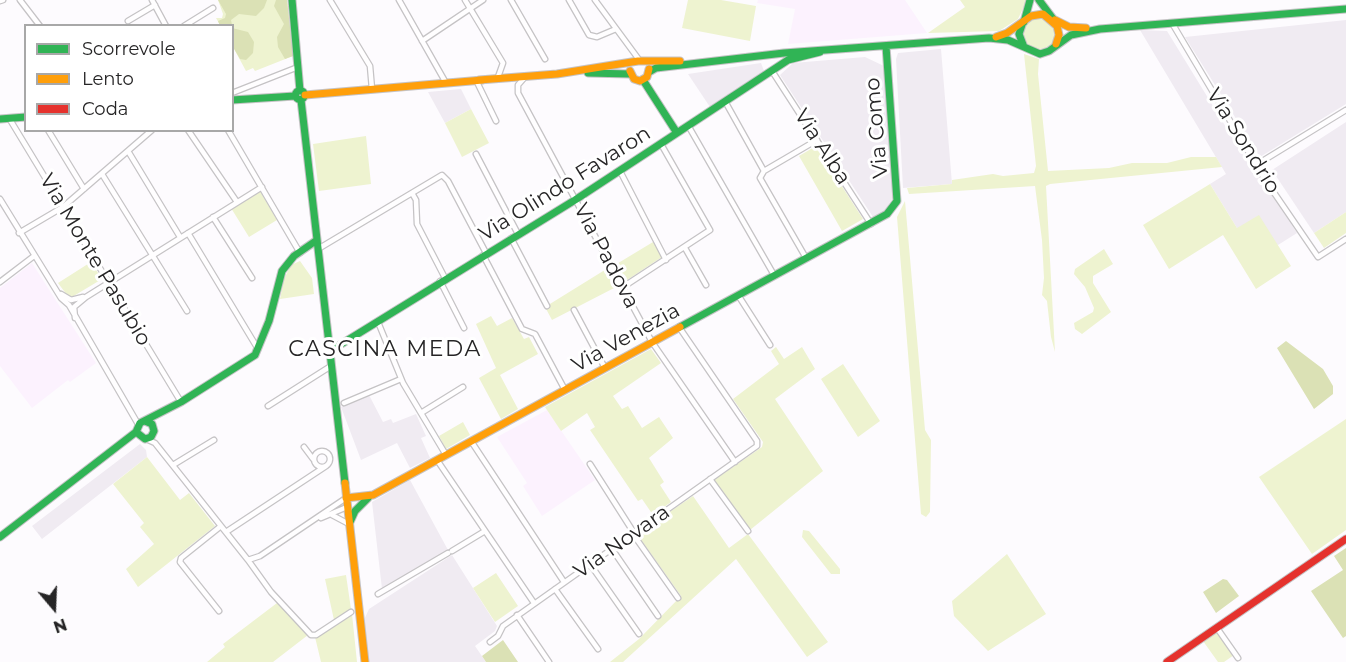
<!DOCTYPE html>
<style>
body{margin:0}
#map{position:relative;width:1346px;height:662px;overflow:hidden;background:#fdfbfe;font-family:Montserrat,sans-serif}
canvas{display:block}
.legend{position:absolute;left:24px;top:24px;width:210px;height:108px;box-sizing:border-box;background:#fff;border:2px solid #a8a8a8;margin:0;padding:8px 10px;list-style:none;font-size:18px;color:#262526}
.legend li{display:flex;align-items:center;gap:12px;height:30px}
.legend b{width:30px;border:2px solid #a8a8a8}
.north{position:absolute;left:24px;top:578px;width:60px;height:60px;-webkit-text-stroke:4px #fff;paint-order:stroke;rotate:161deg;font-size:16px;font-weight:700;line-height:24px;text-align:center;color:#262526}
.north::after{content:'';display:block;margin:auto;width:21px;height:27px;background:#262526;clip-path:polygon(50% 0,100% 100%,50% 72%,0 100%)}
</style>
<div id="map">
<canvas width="1346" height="662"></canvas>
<ul class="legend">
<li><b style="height:8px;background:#30b455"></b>Scorrevole</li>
<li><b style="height:8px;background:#ff9f0a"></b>Lento</li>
<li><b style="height:8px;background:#e5322d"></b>Coda</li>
</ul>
<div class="north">N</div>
</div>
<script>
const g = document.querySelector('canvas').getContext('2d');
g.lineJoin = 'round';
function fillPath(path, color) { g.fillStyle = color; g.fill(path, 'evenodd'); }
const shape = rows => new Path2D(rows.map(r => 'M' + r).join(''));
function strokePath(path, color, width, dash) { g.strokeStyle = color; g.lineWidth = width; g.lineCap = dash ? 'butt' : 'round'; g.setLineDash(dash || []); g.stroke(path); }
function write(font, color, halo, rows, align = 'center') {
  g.font = font + ' Montserrat,sans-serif'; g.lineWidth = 6; g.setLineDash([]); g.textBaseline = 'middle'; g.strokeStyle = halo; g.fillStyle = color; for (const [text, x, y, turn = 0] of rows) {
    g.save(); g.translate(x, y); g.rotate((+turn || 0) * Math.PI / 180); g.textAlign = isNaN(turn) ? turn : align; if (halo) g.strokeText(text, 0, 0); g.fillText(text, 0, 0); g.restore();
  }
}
fillPath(shape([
 [1346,20,1346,104,1260,157,1185,37],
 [1140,30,1167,31,1251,168,1255,166,1297,233,1278,245,1237,228,1210,184,1226,174],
 [941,49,952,184,903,188,896,59,898,53],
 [865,57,884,66,886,74,893,198,884,211,873,217,780,75,793,63],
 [761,63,764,71,710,107,688,74],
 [461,89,471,109,445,123,428,92],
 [1346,122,1346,212,1314,233,1272,170],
 [369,395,383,422,391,419,393,423,416,414,426,436,421,438,430,458,410,468,397,443,361,460,341,407],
 [140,444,146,450,147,457,42,539,32,526],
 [410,480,448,550,382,589,372,502],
 [452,555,497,626,495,631,475,646,486,662,369,662,364,620,369,609]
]), '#f0ebf2');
fillPath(shape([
 [758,0,905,0,927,33,788,44,795,9,757,3],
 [32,263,96,363,70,382,68,380,32,408,0,366,0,288],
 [547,410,595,480,542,516,523,486,527,483,497,437]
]), '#fcf2fe');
fillPath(shape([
 [218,0,287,0,293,56,255,71,253,68,246,71,233,47,232,26,220,25,216,18,222,18,223,14],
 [688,0,721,0,756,6,750,41,682,28],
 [960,0,1027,0,1018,19,999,31,928,33,965,7],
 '1023 33a16 16 0 1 1 32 0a16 16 0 1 1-32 0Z',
 [1024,54,1039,59,1038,74,1048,171,1109,168,1132,163,1167,163,1191,157,1216,157,1222,167,1050,184,1046,186,1055,352,1051,337,1047,301,1042,295,1044,278,1042,240,1035,186,909,194,907,188,952,184,952,180,993,174,1003,176,1034,173,1036,166],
 [471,109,489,143,462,157,445,123],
 [366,136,371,184,319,191,313,144],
 [816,146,863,219,842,231,799,156],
 [1210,184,1237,228,1259,215,1291,266,1256,289,1223,235,1169,269,1143,225],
 [260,191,277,220,249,237,231,208],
 [905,201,925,430,931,440,930,512,926,517,921,514,897,217],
 [1346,212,1346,233,1324,248,1314,233],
 [653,242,662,257,624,282,615,265],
 [1104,249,1113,264,1093,276,1093,283,1111,312,1082,334,1075,329,1074,323,1093,312,1094,308,1085,287,1074,274,1075,269],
 [300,261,312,278,314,294,280,299,284,279,291,265],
 [91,262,102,279,72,297,67,295,58,283],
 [608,268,618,286,552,320,545,307],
 [491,316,497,326,512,318,524,339,529,337,538,354,500,375,518,409,501,419,479,378,496,368,476,324],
 [776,347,784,359,802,347,815,369,775,399,823,471,750,530,714,480,762,447,763,442,733,399,779,364,771,351],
 [651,349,661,363,613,396,622,409,628,406,642,428,659,417,673,438,649,458,664,482,660,485,671,502,653,515,642,499,638,501,590,430,595,427,587,413,561,431,545,407],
 [843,364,880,421,858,437,821,379],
 [1346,419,1346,530,1312,554,1259,477],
 [463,422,470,435,446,449,439,436],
 [147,457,180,500,189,493,215,526,138,587,126,569,154,544,140,527,144,523,113,484],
 [693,496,729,548,748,534,828,642,807,657,736,559,623,662,610,662,639,639,681,596,637,534],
 [803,530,809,531,840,569,840,574,831,574,802,537],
 [1007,554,1046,614,988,651,954,616,952,601],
 [496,573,518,606,495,622,473,588],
 [346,575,351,609,334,620,325,579],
 [277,603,308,635,273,662,207,662,225,647,223,644],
 [352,614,357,662,321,662,315,637],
 [1217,632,1234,655,1224,662,1218,662,1203,641]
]), '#eef3d0');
fillPath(shape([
 [218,0,267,0,264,8,256,16,239,14,231,20,232,25,220,26,218,21,225,18,226,14],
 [276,0,287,0,293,56,285,59,278,47,277,37,284,24,274,6],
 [232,28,248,32,254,42,253,53,246,60,240,59,233,47],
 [1286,341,1323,369,1333,386,1333,394,1314,409,1277,348],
 [1346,548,1346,636,1343,638,1311,591,1343,570,1334,556],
 [1223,579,1227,580,1239,596,1216,613,1203,592],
 [503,640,518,662,486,662,482,656]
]), '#dbe1b5');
const street = shape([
 [20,0,40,26],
 [152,0,166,26],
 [330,0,370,66,372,89],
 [399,0,446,83],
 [465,0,503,63,498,77],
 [511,0,545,59],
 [569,0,589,35,597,37,616,29],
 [595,0,640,61],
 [0,1,3,0],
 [128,21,155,5],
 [1172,23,1264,178,1318,257,1346,239],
 [184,26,213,8],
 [422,41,483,0],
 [772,71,871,224],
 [525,77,518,85,518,93,652,342,735,462],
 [476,80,496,121],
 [232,93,298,67],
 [726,103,764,171],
 [9,118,181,402],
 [689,127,774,275],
 [48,130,84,189],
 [188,130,237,202],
 [228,130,300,253],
 [128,151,180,237],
 [476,154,518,234],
 [1256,165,1346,110],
 [620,171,666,260],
 [764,171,760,178,806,258],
 [764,171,817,140],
 [102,174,187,311],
 [412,193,416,200,417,224,445,278],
 [0,199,61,298,69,305,138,424],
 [213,217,252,278],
 [19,233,63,207,152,130],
 [188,233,258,349],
 [511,238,547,306],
 [685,248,706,285],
 [318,249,442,175,448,181,486,253],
 [483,255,522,329,535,334,565,390],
 [440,281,464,328],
 [0,282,34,256],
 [623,287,710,230,661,144],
 [61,294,71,300,83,297],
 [738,295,770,345],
 [574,310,605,368],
 [75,318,74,307,86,297,262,187],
 [378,322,403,383,446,455],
 [344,403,401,379],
 [268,406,331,366],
 [421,413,463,387],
 [146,439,155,443,248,560,260,556,346,498],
 [471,441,564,582],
 [304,447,313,459],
 '314 459a8 8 0 1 1 16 0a8 8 0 1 1-16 0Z',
 [437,460,534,603],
 [590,464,634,533],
 [173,465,214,440],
 [710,479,748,531],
 [332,515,349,524],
 [321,518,347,507],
 [226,532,326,466],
 [633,534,678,598],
 [612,549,658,616],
 [452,551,485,531],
 [248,560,271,592,311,635,316,635,351,612],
 [590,564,639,634],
 [555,589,598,649],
 [378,594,448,553],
 [219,611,180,562,181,558,221,526],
 [517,615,549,662],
 [1217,628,1238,658],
 [490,642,498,636,503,626,757,446,757,441,679,327]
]);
const fast = shape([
 [292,0,300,91],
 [1039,0,1054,20],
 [1023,22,1019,34,1024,47],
 [1024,22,1030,0],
 [649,72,656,68,784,53,989,38,1008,40,1040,54,1049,51,1071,35,1100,29,1346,9],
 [588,73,630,74],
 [643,80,677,133],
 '295.5 95a4.5 4.5 0 1 1 9 0a4.5 4.5 0 1 1-9 0Z',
 [232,100,295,96],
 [301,100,345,483],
 [0,119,26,117],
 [680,327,887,214,897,201,886,46],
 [330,351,575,200,788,60,820,52],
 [145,421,152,424,154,431,151,437,145,439,136,432,140,423,181,402,255,355,269,321,282,271,294,256,317,240],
 [350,522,355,511,368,498],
 [0,537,136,432]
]);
const slow = shape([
 [1055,20,1069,27,1086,28],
 [996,37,1007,33,1031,16,1043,14,1057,26,1059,35,1056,44],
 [630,71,634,79,640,81,647,77,649,69],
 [479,80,557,74,638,61,680,61],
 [305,95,483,80],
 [345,483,365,662],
 [346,498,373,495,680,327]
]);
const jam = shape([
 [1167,662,1346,539]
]);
strokePath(street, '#c5c3c5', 7);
strokePath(fast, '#c5c3c5', 9);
strokePath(slow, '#c5c3c5', 9);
strokePath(jam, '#c5c3c5', 9);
strokePath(street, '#fffeff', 4.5);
strokePath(fast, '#30b455', 7);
strokePath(slow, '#ff9f0a', 7);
strokePath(jam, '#e5322d', 7);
write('21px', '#262526', '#fff', [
 ["Via Como",877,128,-95],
 ["Via Sondrio",1243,141,58],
 ["Via Alba",822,147,57],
 ["Via Olindo Favaron",565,184,-32],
 ["Via Padova",606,256,62],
 ["Via Monte Pasubio",95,260,59],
 ["Via Venezia",626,338,-29],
 ["Via Novara",622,542,-35]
]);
g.letterSpacing = '1.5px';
write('22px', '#262526', '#fff', [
 ["CASCINA MEDA",385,350]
]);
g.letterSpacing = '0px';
</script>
